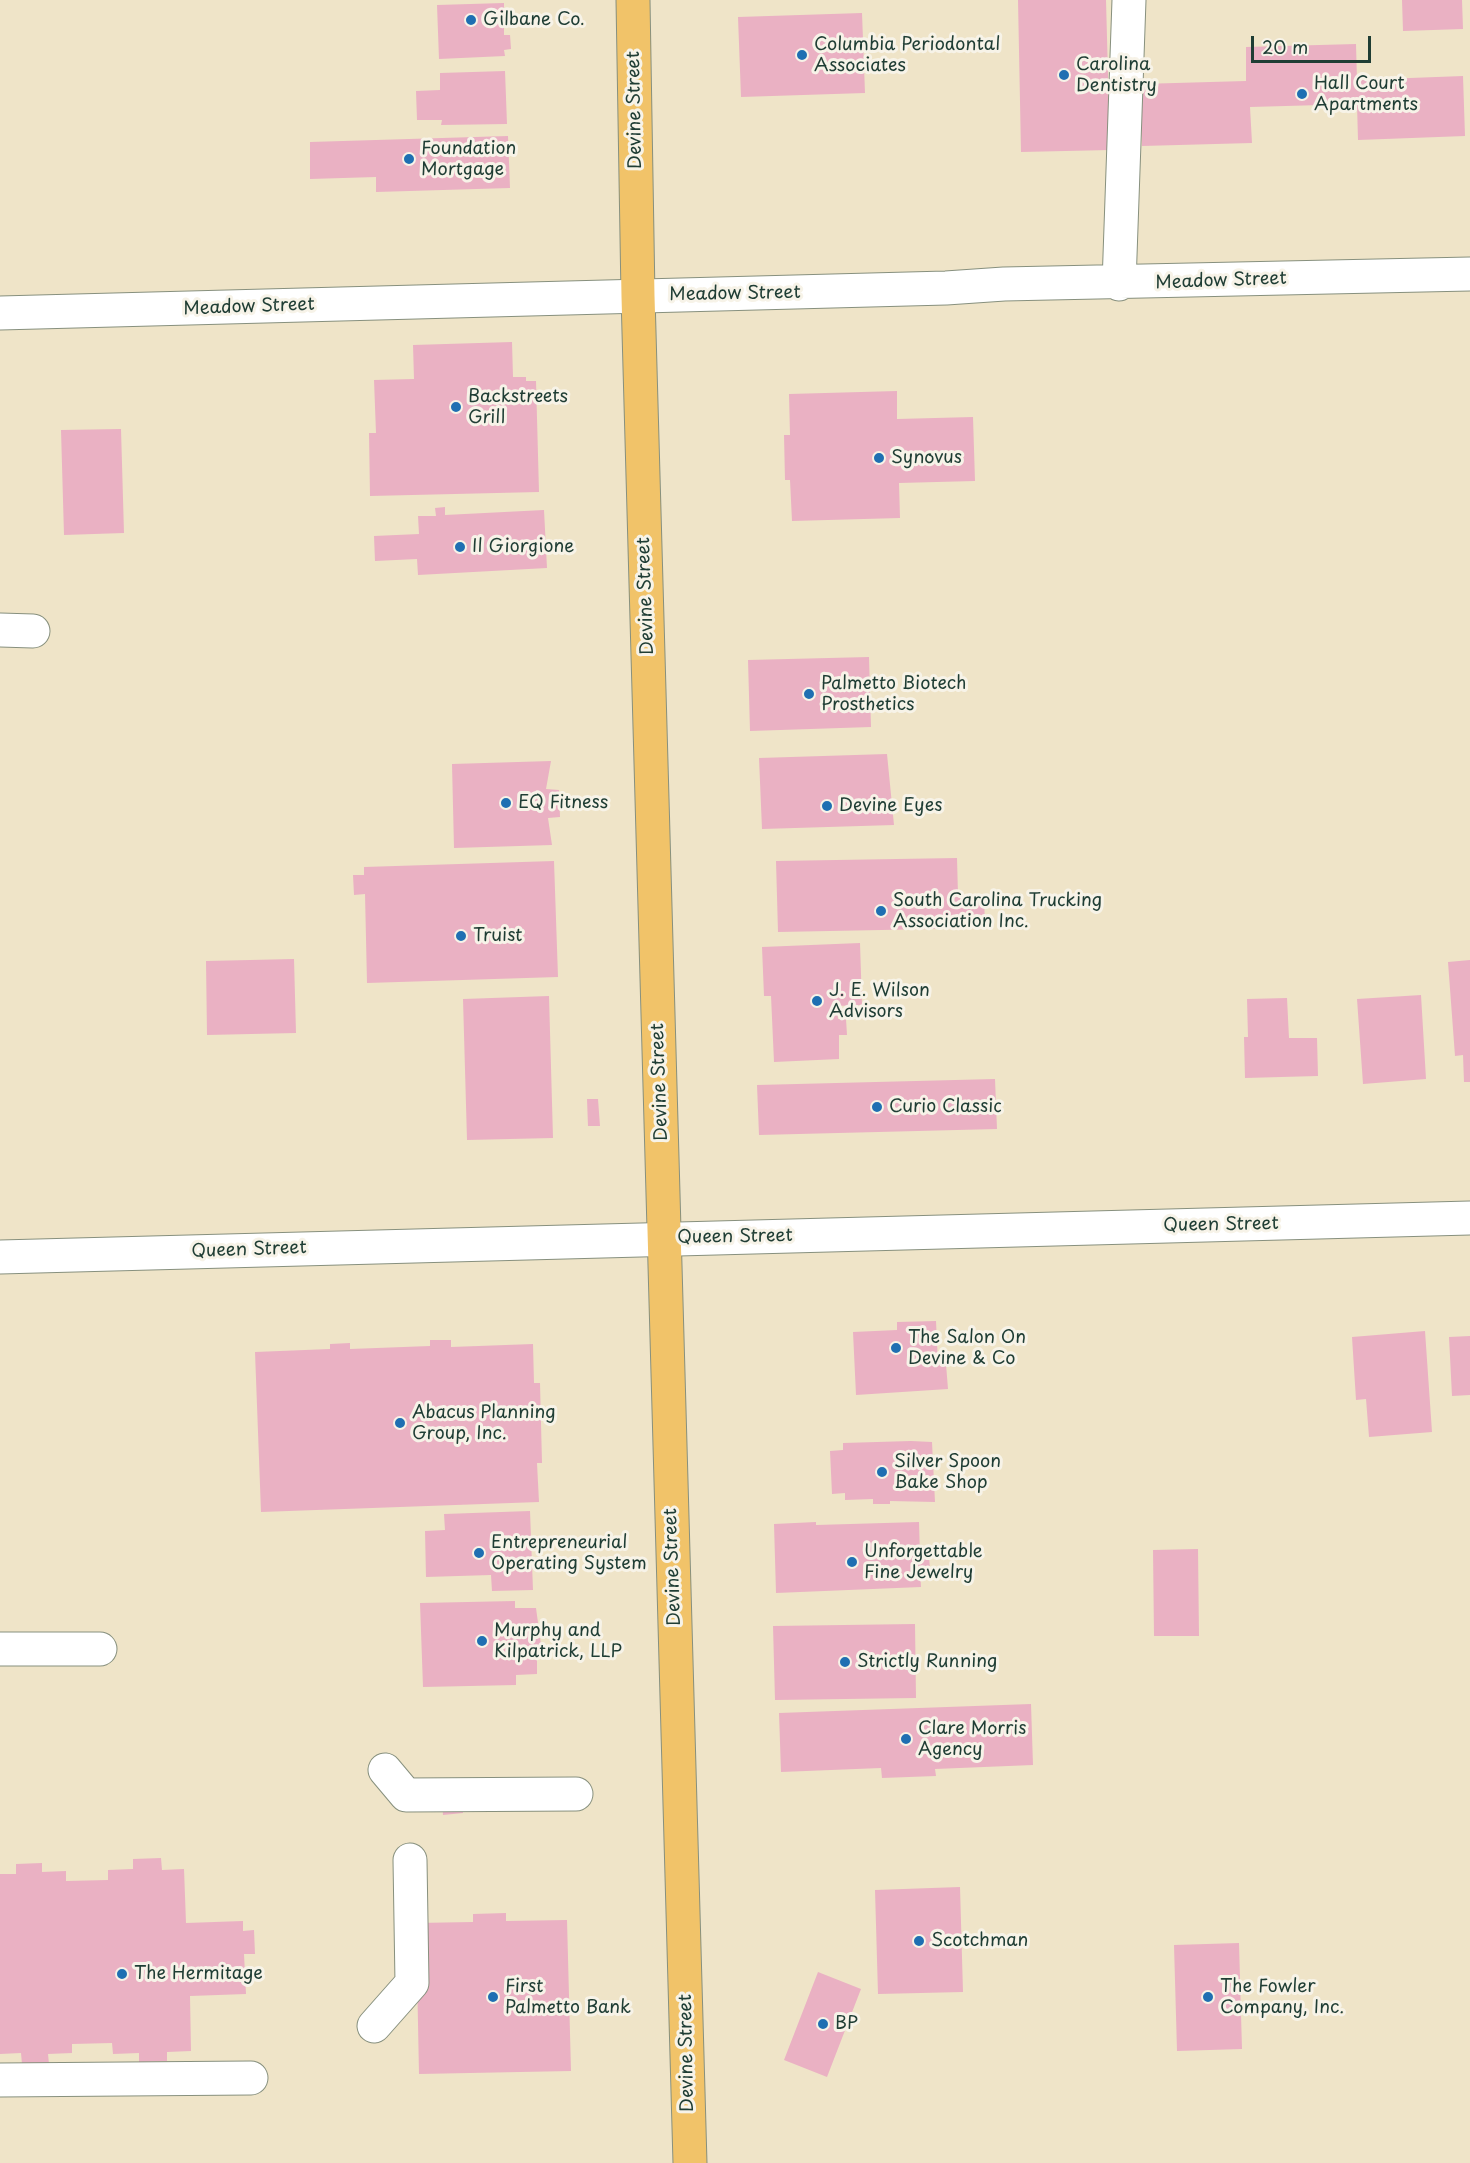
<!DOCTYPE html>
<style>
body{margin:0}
#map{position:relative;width:1470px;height:2163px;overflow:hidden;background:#efe4c8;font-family:"Playpen Sans",sans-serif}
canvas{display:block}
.scale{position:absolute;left:1251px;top:36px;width:120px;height:27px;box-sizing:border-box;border:3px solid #1f3d34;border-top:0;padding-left:8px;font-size:18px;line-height:21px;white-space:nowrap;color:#1f3d34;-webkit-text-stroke:4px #f7f3e8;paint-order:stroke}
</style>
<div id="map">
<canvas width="1470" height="2163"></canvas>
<div class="scale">20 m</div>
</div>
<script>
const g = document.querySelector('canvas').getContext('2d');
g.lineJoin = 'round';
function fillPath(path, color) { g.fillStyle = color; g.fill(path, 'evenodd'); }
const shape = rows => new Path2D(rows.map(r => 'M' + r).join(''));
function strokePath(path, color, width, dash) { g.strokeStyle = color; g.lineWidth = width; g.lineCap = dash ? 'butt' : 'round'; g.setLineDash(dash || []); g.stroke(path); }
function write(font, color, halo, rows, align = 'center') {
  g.font = font + ' "Playpen Sans",sans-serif'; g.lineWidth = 6; g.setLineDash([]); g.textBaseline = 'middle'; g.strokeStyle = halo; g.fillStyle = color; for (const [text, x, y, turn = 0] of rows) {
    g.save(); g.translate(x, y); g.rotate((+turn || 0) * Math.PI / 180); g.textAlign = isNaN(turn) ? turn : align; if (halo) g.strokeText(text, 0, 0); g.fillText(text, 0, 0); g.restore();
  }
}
fillPath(shape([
 [1018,0,1106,0,1110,150,1021,152],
 [1402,0,1462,0,1463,29,1403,31],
 [504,3,504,35,510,35,511,49,504,50,505,56,439,59,437,5],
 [862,13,865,93,741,97,738,17],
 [1356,44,1357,80,1463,76,1465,136,1358,140,1357,104,1250,107,1252,143,1142,146,1140,84,1246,81,1246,47],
 [505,71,507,124,441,125,442,120,417,120,416,91,440,90,440,73],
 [508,136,510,188,376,192,376,177,310,179,310,142],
 [512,342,513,377,526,377,526,381,536,381,539,492,370,496,369,433,376,433,374,380,414,379,413,345],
 [897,391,897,419,973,417,975,481,899,483,900,518,792,521,790,480,785,480,784,435,790,435,789,394],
 [121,429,124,533,64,535,61,430],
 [445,507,445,515,544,510,547,568,418,575,417,559,375,561,374,536,419,534,418,516,436,516,435,508],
 [869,657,871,727,750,731,748,660],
 [887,754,894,825,762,829,759,758],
 [551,761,546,789,559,790,560,817,548,818,552,845,454,848,452,764],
 [957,858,958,895,984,894,985,928,778,932,776,861],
 [554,861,558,977,367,983,365,894,354,895,353,875,364,875,364,867],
 [860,943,862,1005,837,1006,838,1019,846,1019,847,1035,839,1035,839,1059,774,1062,771,996,764,996,762,947],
 [294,959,296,1033,207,1035,206,961],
 [1470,960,1470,1082,1464,1082,1463,1055,1455,1056,1448,962],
 [1421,995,1426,1079,1363,1084,1357,999],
 [549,996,553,1138,467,1140,463,999],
 [1287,998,1289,1038,1317,1038,1318,1076,1245,1078,1244,1037,1248,1037,1247,999],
 [995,1079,997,1129,759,1135,757,1085],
 [587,1099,598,1099,600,1126,588,1126],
 [936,1321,938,1364,946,1364,948,1389,856,1395,853,1332,897,1330,897,1322],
 [1425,1331,1432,1432,1369,1437,1366,1399,1356,1400,1352,1337],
 [1470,1336,1470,1395,1452,1396,1449,1337],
 [430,1340,451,1340,451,1347,533,1344,534,1383,540,1383,542,1463,537,1463,539,1502,261,1512,255,1352,330,1349,330,1344,350,1343,350,1349,430,1346],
 [911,1441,932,1442,935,1502,890,1501,890,1504,873,1504,873,1499,845,1500,845,1493,832,1494,830,1451,843,1450,843,1443],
 [530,1511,533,1590,492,1591,491,1575,426,1577,425,1531,445,1530,444,1514],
 [816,1522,816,1525,919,1522,920,1556,929,1556,930,1569,920,1569,921,1587,776,1593,774,1524],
 [1198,1549,1199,1636,1154,1636,1153,1550],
 [515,1601,515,1608,536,1608,542,1652,537,1652,537,1674,516,1675,516,1685,423,1687,420,1603],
 [915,1624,916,1698,775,1700,773,1626],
 [1031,1704,1033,1765,935,1769,936,1776,882,1778,881,1768,781,1772,779,1713],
 [462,1798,463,1813,443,1815,442,1800],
 [161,1858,162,1870,184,1869,186,1923,243,1921,243,1931,254,1930,255,1954,244,1954,246,1994,190,1996,191,2051,167,2052,167,2061,139,2062,139,2053,113,2054,112,2043,72,2044,72,2053,48,2054,49,2064,22,2064,21,2053,0,2054,0,1874,16,1874,16,1864,42,1863,42,1872,66,1871,66,1881,108,1880,108,1870,133,1869,133,1859],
 [960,1887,963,1992,878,1994,875,1890],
 [506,1913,506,1921,567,1920,571,2071,419,2074,416,1923,473,1922,473,1914],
 [1239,1943,1242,2049,1177,2051,1174,1945],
 [818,1972,861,1989,827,2077,784,2060]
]), '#eab1c3');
const minor = shape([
 [1119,284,1129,0],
 [0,313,946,288,1004,284,1470,274],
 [0,630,33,631],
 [0,1257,1470,1218],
 [0,1649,100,1649],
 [385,1770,406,1795,576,1794],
 [374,2026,412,1983,410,1860],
 [0,2080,251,2078]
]);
const major = shape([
 [633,0,638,296,690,2163]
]);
strokePath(minor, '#87907e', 35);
strokePath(major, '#87907e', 35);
strokePath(minor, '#fff', 33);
strokePath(major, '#f1c369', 33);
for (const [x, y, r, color] of [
 [471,20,6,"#1f6fb2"],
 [802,55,6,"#1f6fb2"],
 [1064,75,6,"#1f6fb2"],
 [1302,94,6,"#1f6fb2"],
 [409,159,6,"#1f6fb2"],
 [456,407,6,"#1f6fb2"],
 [879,458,6,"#1f6fb2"],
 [460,547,6,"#1f6fb2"],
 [809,694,6,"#1f6fb2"],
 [506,803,6,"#1f6fb2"],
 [827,806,6,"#1f6fb2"],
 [881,911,6,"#1f6fb2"],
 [461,936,6,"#1f6fb2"],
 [817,1001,6,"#1f6fb2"],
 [877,1107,6,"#1f6fb2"],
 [896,1348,6,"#1f6fb2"],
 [400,1423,6,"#1f6fb2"],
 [882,1472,6,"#1f6fb2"],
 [479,1553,6,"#1f6fb2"],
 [852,1562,6,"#1f6fb2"],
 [482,1641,6,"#1f6fb2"],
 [845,1662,6,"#1f6fb2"],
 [906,1739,6,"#1f6fb2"],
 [919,1941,6,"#1f6fb2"],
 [122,1974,6,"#1f6fb2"],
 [493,1997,6,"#1f6fb2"],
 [1208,1997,6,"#1f6fb2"],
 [823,2024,6,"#1f6fb2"]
]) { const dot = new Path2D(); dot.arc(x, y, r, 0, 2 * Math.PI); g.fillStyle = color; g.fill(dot); strokePath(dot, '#f7f3e8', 2); }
write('18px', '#1f3d34', '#f7f3e8', [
 ["Gilbane Co.",483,20],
 ["Columbia Periodontal",814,45],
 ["Associates",814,66],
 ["Carolina",1076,65],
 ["Dentistry",1076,86],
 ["Hall Court",1314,84],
 ["Apartments",1314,105],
 ["Foundation",421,149],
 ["Mortgage",421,170],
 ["Backstreets",468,397],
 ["Grill",468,418],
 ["Synovus",891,458],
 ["Il Giorgione",472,547],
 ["Palmetto Biotech",821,684],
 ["Prosthetics",821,705],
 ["EQ Fitness",518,803],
 ["Devine Eyes",839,806],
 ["South Carolina Trucking",893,901],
 ["Association Inc.",893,922],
 ["Truist",473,936],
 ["J. E. Wilson",829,991],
 ["Advisors",829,1012],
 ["Curio Classic",889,1107],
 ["The Salon On",908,1338],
 ["Devine & Co",908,1359],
 ["Abacus Planning",412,1413],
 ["Group, Inc.",412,1434],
 ["Silver Spoon",894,1462],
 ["Bake Shop",894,1483],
 ["Entrepreneurial",491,1543],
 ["Operating System",491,1564],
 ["Unforgettable",864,1552],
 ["Fine Jewelry",864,1573],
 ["Murphy and",494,1631],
 ["Kilpatrick, LLP",494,1652],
 ["Strictly Running",857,1662],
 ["Clare Morris",918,1729],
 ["Agency",918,1750],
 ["Scotchman",931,1941],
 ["The Hermitage",134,1974],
 ["First",505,1987],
 ["Palmetto Bank",505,2008],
 ["The Fowler",1220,1987],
 ["Company, Inc.",1220,2008],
 ["BP",835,2024]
], 'left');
write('18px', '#1f3d34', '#f7f3e8', [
 ["Devine Street",635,110,-91],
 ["Meadow Street",1221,281,-2],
 ["Meadow Street",735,294,-1],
 ["Meadow Street",249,307,-2],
 ["Devine Street",646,596,-92],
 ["Devine Street",660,1082,-92],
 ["Queen Street",1221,1225,-1],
 ["Queen Street",735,1237,-1],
 ["Queen Street",249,1250,-2],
 ["Devine Street",673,1567,-92],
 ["Devine Street",687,2053,-91]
]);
</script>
